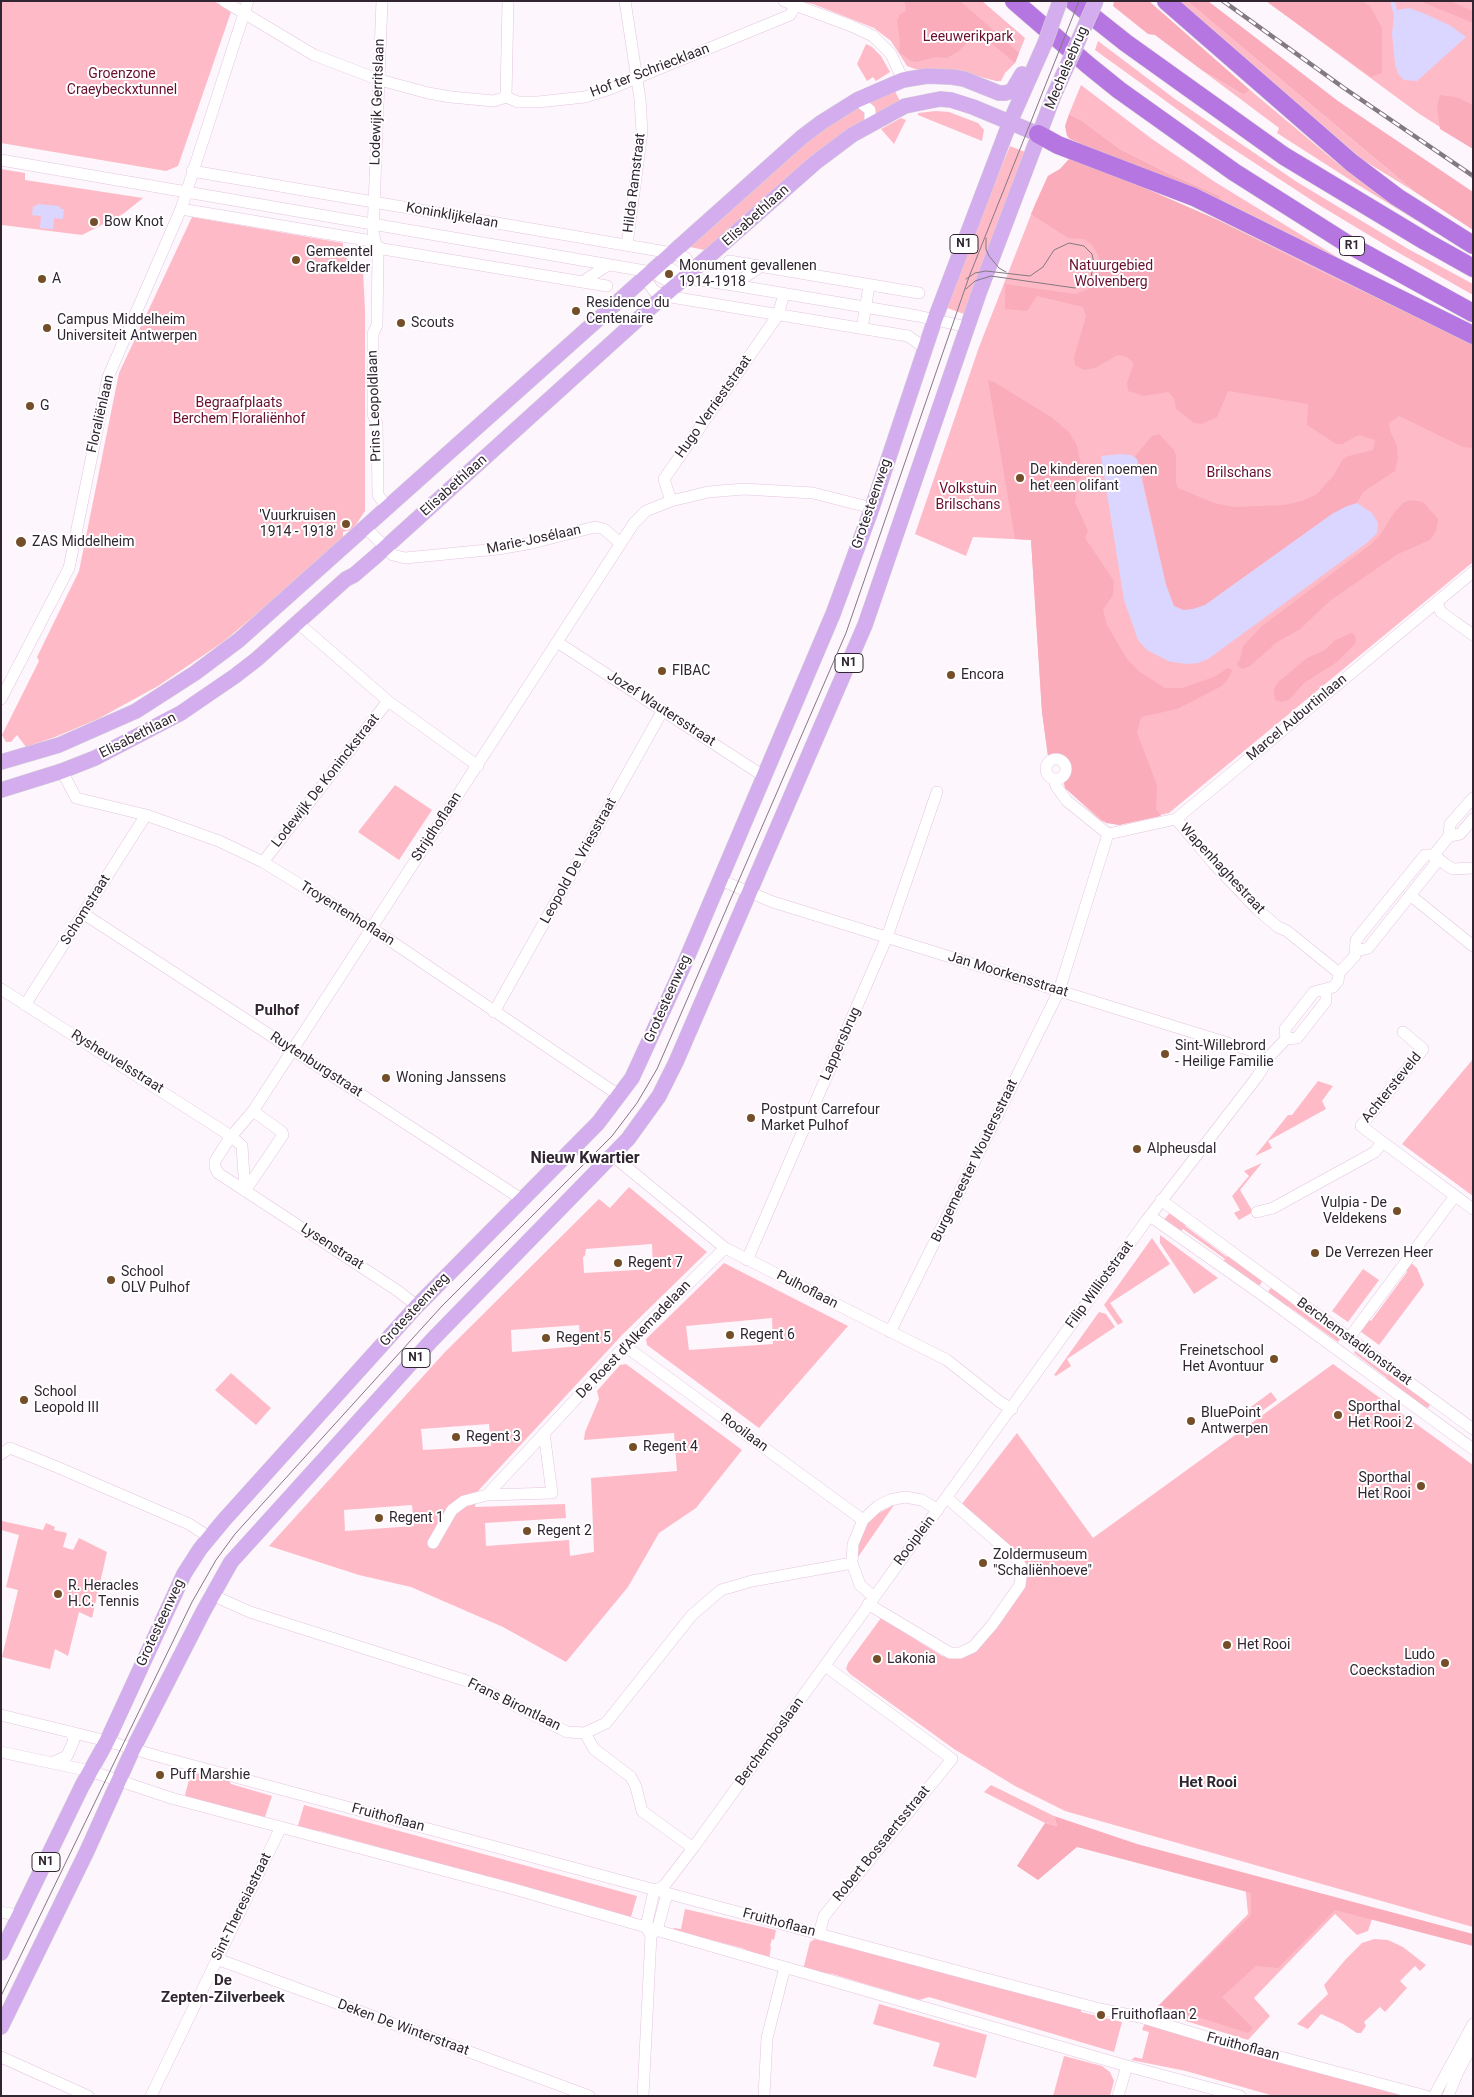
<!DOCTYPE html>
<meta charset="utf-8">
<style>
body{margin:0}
#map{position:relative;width:1474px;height:2097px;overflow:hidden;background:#fdf6fc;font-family:Roboto,sans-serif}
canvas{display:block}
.frame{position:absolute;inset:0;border:2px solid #302530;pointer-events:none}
</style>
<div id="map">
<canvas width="1474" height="2097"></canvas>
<div class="frame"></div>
</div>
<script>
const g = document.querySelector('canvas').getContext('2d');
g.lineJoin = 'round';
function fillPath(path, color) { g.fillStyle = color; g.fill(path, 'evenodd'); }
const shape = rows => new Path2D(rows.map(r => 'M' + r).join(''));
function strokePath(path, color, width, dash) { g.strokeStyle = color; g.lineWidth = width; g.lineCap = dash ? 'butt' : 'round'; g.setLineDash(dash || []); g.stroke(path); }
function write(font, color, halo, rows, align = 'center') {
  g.font = font + ' Roboto,sans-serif'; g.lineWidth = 4; g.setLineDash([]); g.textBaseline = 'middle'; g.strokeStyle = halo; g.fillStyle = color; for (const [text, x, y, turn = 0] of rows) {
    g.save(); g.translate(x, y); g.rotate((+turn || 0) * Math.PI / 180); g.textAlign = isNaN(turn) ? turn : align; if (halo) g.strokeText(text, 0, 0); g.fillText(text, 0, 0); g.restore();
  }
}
fillPath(shape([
 [1,1,214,1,231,12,178,166,166,171,1,143],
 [799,1,982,1,1025,38,1015,63,1005,73,1001,81,996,81,959,71,915,69,907,66,891,41,874,28,813,4],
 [1178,1,1187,1,1415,192,1363,160],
 [1266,1,1473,1,1473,148,1418,113],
 [1098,41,1175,99,1297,182,1410,250,1473,284,1473,295,1392,249,1319,205,1221,141,1095,50],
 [866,44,872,47,881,56,890,72,876,81,873,77,867,81,857,64],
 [1203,71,1244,95,1250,90,1336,162,1418,219,1417,221,1355,183,1277,133,1279,128],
 [1081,85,1152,139,1215,182,1355,268,1224,209,1220,196,1168,173,1120,149,1081,120,1069,114],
 [895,91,900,101,709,251,690,247,806,140,848,110],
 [936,111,949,112,978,123,984,130,982,141,918,115,918,113],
 [901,118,906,120,894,144,881,129],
 [1010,146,1025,152,964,314,947,308,973,235],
 [1070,158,1101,169,1220,221,1473,343,1473,562,1169,813,1119,825,1101,821,1065,788,1064,782,1070,772,1068,761,1059,754,1048,756,1042,712,1031,540,973,537,966,556,915,534,979,347,1036,202,1048,176,1060,169],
 [1,169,25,173,25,180,143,198,123,214,82,235,2,225],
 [192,217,343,243,343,247,347,248,347,271,363,271,365,310,365,511,355,526,350,530,343,532,343,537,279,595,223,642,158,686,98,719,55,737,26,747,17,735,11,742,6,742,2,735,39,661,37,657,79,571,119,373],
 [395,785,432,810,399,860,358,832],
 [1473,1059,1473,1196,1402,1144],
 [1318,1081,1333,1086,1322,1101,1326,1109,1268,1141,1272,1148,1255,1156,1288,1115,1292,1115],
 [1262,1163,1240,1190,1253,1212,1239,1220,1234,1213,1240,1210,1232,1196,1249,1176,1244,1171],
 [629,1187,707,1252,622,1335,478,1491,475,1507,565,1504,566,1518,485,1523,486,1546,569,1540,570,1556,594,1552,591,1478,677,1471,674,1433,584,1440,585,1432,599,1399,597,1391,620,1365,626,1364,742,1450,696,1508,659,1533,628,1587,566,1662,503,1627,411,1587,359,1575,269,1546,445,1352,599,1199,610,1208],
 [652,1244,653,1269,584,1273,583,1257,585,1256,586,1249],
 [579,1325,581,1346,512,1352,511,1330],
 [489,1424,491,1446,423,1450,421,1429],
 [412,1505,414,1526,345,1531,344,1510],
 [1171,1211,1187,1223,1185,1226,1227,1257,1229,1254,1262,1280,1261,1284,1258,1286,1223,1263,1225,1259,1183,1229,1180,1232,1164,1220],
 [1160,1235,1218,1278,1194,1294,1160,1243],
 [1152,1238,1170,1264,1110,1303,1123,1322,1118,1325,1104,1305],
 [724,1263,848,1326,759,1428,647,1345,646,1339],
 [772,1318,773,1344,689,1350,686,1326],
 [1411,1263,1417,1268,1424,1285,1379,1345,1360,1331,1369,1319,1371,1321,1407,1272,1407,1268],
 [1363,1269,1379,1280,1348,1322,1332,1311],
 [1272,1287,1293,1300,1291,1303,1340,1339,1338,1342,1288,1306,1286,1309,1268,1293,1269,1290],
 [1099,1312,1106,1314,1115,1327,1067,1359,1071,1366,1056,1376,1054,1375],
 [1355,1351,1388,1375,1391,1372,1430,1404,1429,1407,1424,1409,1384,1381,1387,1378,1354,1353],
 [1333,1364,1473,1465,1473,1927,1065,1811,1015,1786,954,1749,850,1674,846,1669,848,1663,881,1618,942,1656,959,1659,1024,1585,1028,1571,1025,1562,961,1505,1017,1433,1093,1538],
 [231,1373,271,1408,256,1425,215,1390],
 [1271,1392,1277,1400,1254,1417,1248,1409],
 [894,1505,858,1557,858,1545,866,1525,877,1514],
 [2,1521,43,1530,46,1523,55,1527,54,1530,67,1533,63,1547,73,1550,79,1538,107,1552,92,1618,79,1612,68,1656,55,1649,50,1669,2,1657,18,1590,6,1587,19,1535,1,1530],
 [191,1772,228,1779,231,1784,272,1796,264,1820,190,1800,185,1795],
 [991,1785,1054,1816,1057,1826,1045,1823,984,1792],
 [304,1805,637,1896,631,1917,320,1831,297,1829],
 [1244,1873,1375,1910,1368,1931,1357,1935,1335,1914,1254,1998,1270,2016,1248,2040,1153,2011,1248,1914],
 [685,1909,776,1930,774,1940,772,1939,770,1946,771,1947,769,1960,742,1948,699,1937,672,1933,674,1928,681,1929],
 [822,1935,1081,2008,1081,2012,1122,2022,1114,2052,929,1997,919,2000,832,1974,803,1970,810,1942,815,1939,821,1941],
 [1374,1939,1388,1940,1403,1947,1426,1965,1420,1971,1415,1966,1400,1981,1407,1988,1385,2012,1380,2007,1364,2022,1366,2026,1361,2033,1357,2033,1343,2024,1321,2014,1308,2029,1297,2024,1328,1994,1324,1985,1346,1959,1362,1943],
 [879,2004,987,2035,976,2078,933,2066,940,2043,873,2024],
 [1148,2022,1414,2096,1274,2096,1186,2071,1131,2060,1135,2057,1142,2059,1149,2032,1142,2030,1144,2025],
 [1064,2056,1102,2066,1110,2072,1114,2081,1110,2096,1053,2096]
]), '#febbc7');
fillPath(shape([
 [903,1,960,1,1019,53,1015,63,977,31,959,51,947,58,935,57,917,62,911,61,899,52,900,41,897,21,900,14,906,11,905,3],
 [1114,1,1149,1,1250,90,1244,95,1203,71,1155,35,1148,34,1113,6],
 [1187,1,1208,1,1338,101,1473,192,1473,230,1415,192],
 [1266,1,1361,1,1370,6,1382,28,1382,73,1371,77],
 [1420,1,1450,1,1473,11,1473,23],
 [1440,95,1456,97,1473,105,1473,149,1440,129,1437,107],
 [1069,114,1081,120,1120,149,1168,173,1220,196,1224,209,1070,139,1067,136,1065,126],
 [1070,158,1101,169,1220,221,1305,264,1473,344,1473,448,1463,447,1399,416,1389,423,1390,431,1397,446,1398,459,1395,471,1363,492,1357,503,1332,514,1205,605,1193,610,1183,610,1174,606,1166,585,1140,467,1135,456,1152,436,1159,434,1174,450,1176,456,1176,482,1178,488,1214,503,1234,507,1284,505,1302,501,1317,494,1334,475,1342,460,1349,456,1373,450,1375,440,1359,435,1342,444,1336,444,1307,425,1308,404,1228,391,1217,417,1202,424,1194,423,1176,409,1174,398,1168,392,1144,396,1128,391,1127,383,1134,363,1127,357,1118,355,1095,368,1084,370,1075,365,1074,357,1086,316,1083,307,1037,296,1027,311,1005,309,1005,284,1075,294,1088,289,1098,277,1100,262,1098,255,1092,245,1084,239,1068,238,1031,214,1048,176,1060,169],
 [988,380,994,382,1051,417,1069,432,1077,446,1083,474,1079,480,1075,502,1088,531,1085,538,1114,581,1113,595,1103,610,1107,625,1127,659,1140,672,1165,688,1182,688,1214,677,1228,668,1232,670,1230,676,1222,686,1177,709,1141,717,1137,733,1157,785,1156,809,1161,816,1119,825,1106,823,1065,788,1064,782,1070,772,1068,761,1059,754,1048,756,1042,712,1031,540,1015,539],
 [1410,500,1423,502,1438,519,1436,531,1430,540,1398,554,1331,600,1299,630,1277,642,1250,666,1242,669,1238,666,1237,663,1240,659,1243,646,1262,626,1370,545,1380,535,1394,513,1403,503],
 [1351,633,1354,634,1356,639,1355,644,1337,662,1304,683,1289,700,1281,702,1275,700,1274,689,1278,682,1307,658,1325,650,1334,641],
 [1054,1816,1137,1844,1473,1934,1473,1946,1335,1910,1278,1968,1256,1966,1222,1997,1253,2028,1248,2033,1160,2005,1251,1915,1251,1893,1077,1847,1038,1880,1017,1866,1045,1823,1057,1826]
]), '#faacbb');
fillPath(shape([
 [1390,1,1395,1,1397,10,1409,8,1423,13,1451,26,1466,37,1417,81,1404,80,1398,74,1395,63,1392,34,1394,16],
 [38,204,59,206,61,209,64,209,63,219,54,218,53,229,40,228,41,216,32,215,33,206,36,206],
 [1121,454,1131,455,1137,459,1166,585,1174,606,1183,610,1193,609,1205,605,1332,514,1345,507,1357,503,1372,513,1378,523,1377,533,1368,542,1208,659,1198,663,1186,664,1168,661,1147,650,1138,640,1124,600,1101,456]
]), '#dbd6ff');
const minor = shape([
 [224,1,314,55,380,80,428,93,451,97,494,101,506,97,518,102,538,102,585,97,610,89,790,15,796,5],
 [382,1,373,232,378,254,377,325,373,334,373,414,377,424,378,495,387,507],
 [625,1,640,99,642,132,627,245],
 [784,1,849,25,873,36,891,54,903,80],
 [506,97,508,1],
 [857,100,870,110,870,124],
 [1,160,651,272,666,280,685,278,733,285,918,316,967,327],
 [192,171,672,253,686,258,695,276],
 [181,209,366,240,383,249,607,286],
 [729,261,919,293],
 [641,272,654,291,665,296,908,336,925,348],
 [651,272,671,269,685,278],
 [582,282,608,265],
 [733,285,760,267],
 [862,329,869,286],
 [671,501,664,479,778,315,784,294],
 [365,527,393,555,405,558,498,549,532,543,595,527,604,529,620,543],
 [1437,603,1441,612,1473,635],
 [298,623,388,701,478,766],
 [557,642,765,777],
 [1,699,69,568,108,377,181,209,248,1],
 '1046 769a10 10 0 1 1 20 0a10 10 0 1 1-20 0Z',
 [62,771,76,798,146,815,219,841,263,862,379,933,620,1096],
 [1054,779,1056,786,1067,801,1108,834],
 [1176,819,1213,863,1257,909,1278,927,1287,931,1339,973],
 [1108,834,1176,819,1473,572],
 [1449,836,1460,834,1473,819],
 [1434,855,1445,864,1453,869,1473,868],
 [263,862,388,701],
 [720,880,773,902,1250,1050,1261,1057,1264,1062],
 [1410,895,1473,946],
 [84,914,523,1200],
 [1357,951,1368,948,1436,863,1434,855,1449,836,1450,824,1473,798],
 [1,989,231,1136,242,1146,245,1191],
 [25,1005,146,815],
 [494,1012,663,710],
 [1403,1032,1423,1049,1361,1126,1473,1209],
 [1286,1039,1297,1038,1326,1001,1326,989],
 [1264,1062,1286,1039,1285,1029,1314,992,1333,987,1338,981,1339,973,1355,956,1356,940,1425,855,1434,855],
 [613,1156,725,1248,947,1360,1000,1402,1012,1409],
 [245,1191,283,1135,282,1132,253,1111],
 [1161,1200,1473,1429],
 [1257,1212,1273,1208,1375,1152,1382,1142],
 [1150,1216,1261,1294,1473,1449],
 [747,1260,887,937,937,792],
 [417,1306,398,1291,218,1173,215,1167,215,1161,229,1139,253,1111,634,523,646,511,671,501,708,492,744,489,813,493,872,508],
 [890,1332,1059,991,1108,834],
 [1349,1338,1455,1196],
 [625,1346,863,1520],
 [1,1454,10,1448,57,1467,189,1524,209,1537],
 [487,1495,625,1346,725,1248],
 [433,1543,452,1510,464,1501,487,1495,552,1493,544,1433],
 [212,1595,250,1612,467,1681,567,1732,585,1733,606,1723,692,1615,721,1590,752,1581,852,1563],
 [874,1597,860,1585,852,1563,853,1544,863,1520,878,1506,890,1500,905,1497,922,1500,938,1510],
 [868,1604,950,1653,960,1653,973,1647,992,1625,1020,1585,1022,1568,1016,1558,947,1498],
 [1,1715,107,1741,157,1756,968,1974,1100,2009,1140,2017,1213,2039,1426,2096],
 [585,1733,594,1749,631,1777,636,1787,642,1811,693,1848],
 [1,1752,90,1771,171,1798,514,1889,1127,2066,1240,2096],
 [54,1762,67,1756,74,1740,71,1732],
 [654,1891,664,1886,693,1848,1146,1221,1257,1077,1264,1066,1264,1062],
 [1,1912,20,1916],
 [652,1934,657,1930,667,1894],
 [819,1934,824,1916,952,1759,825,1666],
 [217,1959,589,2096],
 [1,2057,88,2096],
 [151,2096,281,1827],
 [643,2096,651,1935,646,1927,654,1891],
 [764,2096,767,2038,785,1967],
 [1118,2096,1127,2066],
 [1434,2096,1473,2024],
 [1448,2096,1458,2072,1473,2044]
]);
const major = shape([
 [1,762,59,745,136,711,195,673,239,640,802,137,822,122,857,100,903,80,927,76,952,77,964,79,999,93,1005,93,1012,91,1022,74],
 [1,790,62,771,95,758,181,713,235,676,257,659,346,579,354,575,376,556,658,301,816,162,852,135,905,106,940,99,951,100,973,107,1038,134],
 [1,1953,82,1786,107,1741,184,1574,200,1549,224,1520,417,1306,598,1123,632,1078,683,967,833,614,872,508,935,319,1010,122,1045,43],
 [1,2027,87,1851,133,1749,203,1612,231,1562,432,1340,628,1139,659,1096,676,1062,865,625,979,293,1054,95]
]);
const highway = shape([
 [1014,1,1088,65,1119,90,1234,172,1346,243,1473,313],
 [1073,1,1126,43,1284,156,1425,241,1473,268],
 [1166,1,1352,163,1397,197,1473,245],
 [1038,134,1058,145,1194,197,1473,335]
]);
strokePath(minor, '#e3c5e0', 12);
strokePath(major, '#d6d3d6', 16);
strokePath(highway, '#d6d3d6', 19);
strokePath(minor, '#fff', 11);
strokePath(major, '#d3aded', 15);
strokePath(highway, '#b576e1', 18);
strokePath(shape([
 [986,238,986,249,989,256,999,268,1006,272],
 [966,289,975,281,991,276,1075,288,1084,284,1091,277,1094,263,1092,254,1084,246,1069,243,1054,250,1043,267,1030,276,986,271,975,273,966,279],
 [1,1996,192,1602,216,1560,235,1534,442,1306,612,1136,637,1103,657,1069,846,633,969,277,1079,1]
]), '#837982', 1);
const rail = shape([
 [1223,1,1344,88,1473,176]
]);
strokePath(rail, '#837982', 4.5);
strokePath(rail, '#fff', 2.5, [8]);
const majorBridge = shape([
 [1045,43,1060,1],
 [1054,95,1096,1]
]);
strokePath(majorBridge, '#d6d3d6', 16, []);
strokePath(majorBridge, '#d3aded', 15);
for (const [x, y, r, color] of [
 [94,222,5,"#734e29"],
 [296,260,5,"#734e29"],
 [669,274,5,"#734e29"],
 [42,279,5,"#734e29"],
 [576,311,5,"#734e29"],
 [401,323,5,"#734e29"],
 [47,328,5,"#734e29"],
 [30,406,5,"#734e29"],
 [1020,478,5,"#734e29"],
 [346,524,5,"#734e29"],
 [21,542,6,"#734e29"],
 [662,671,5,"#734e29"],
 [951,675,5,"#734e29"],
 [1165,1054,5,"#734e29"],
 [386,1078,5,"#734e29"],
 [751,1118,5,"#734e29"],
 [1137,1149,5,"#734e29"],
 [1397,1211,5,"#734e29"],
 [1315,1253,5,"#734e29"],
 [618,1263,5,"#734e29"],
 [111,1280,5,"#734e29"],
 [730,1335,5,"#734e29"],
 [546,1338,5,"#734e29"],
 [1274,1359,5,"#734e29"],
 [24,1400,5,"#734e29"],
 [1338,1415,5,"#734e29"],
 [1191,1421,5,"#734e29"],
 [456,1437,5,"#734e29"],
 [633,1447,5,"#734e29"],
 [1421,1486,5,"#734e29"],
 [379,1518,5,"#734e29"],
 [527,1531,5,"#734e29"],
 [983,1563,5,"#734e29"],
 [58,1594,5,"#734e29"],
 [1227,1645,5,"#734e29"],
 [877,1659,5,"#734e29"],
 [1445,1663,5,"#734e29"],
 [160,1775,5,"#734e29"],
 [1101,2015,5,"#734e29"]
]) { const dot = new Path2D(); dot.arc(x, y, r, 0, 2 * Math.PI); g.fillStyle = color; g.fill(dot); strokePath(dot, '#fff', 2); }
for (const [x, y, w] of [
 [964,244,28],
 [1352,246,25],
 [849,663,28],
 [416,1358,28],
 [46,1862,28]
]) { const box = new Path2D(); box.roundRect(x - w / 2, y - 9.5, w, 19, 4); g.fillStyle = '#fff'; g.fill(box); strokePath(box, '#302530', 1); }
write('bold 12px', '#302530', null, [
 ["N1",964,244],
 ["R1",1352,246],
 ["N1",849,663],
 ["N1",416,1358],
 ["N1",46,1862]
]);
write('14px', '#680e2e', '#fff', [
 ["Leeuwerikpark",968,37],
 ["Groenzone",122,74],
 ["Craeybeckxtunnel",122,90],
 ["Natuurgebied",1111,266],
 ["Wolvenberg",1111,282],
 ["Begraafplaats",239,403],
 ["Berchem Floraliënhof",239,419],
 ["Brilschans",1239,473],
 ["Volkstuin",968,489],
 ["Brilschans",968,505]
]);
write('14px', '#302530', '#fff', [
 ["Mechelsebrug",1067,68,-67],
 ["Hof ter Schriecklaan",650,71,-21],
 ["Lodewijk Gerritslaan",378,102,-88],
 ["Hilda Ramstraat",635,183,-83],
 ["Koninklijkelaan",452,216,10],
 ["Elisabethlaan",756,216,-42],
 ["Prins Leopoldlaan",375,406,-92],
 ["Hugo Verrieststraat",714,407,-55],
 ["Floraliënlaan",101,414,-77],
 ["Elisabethlaan",454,486,-42],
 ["Grotesteenweg",872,504,-71],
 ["Marie-Josélaan",534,540,-12],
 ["Jozef Wautersstraat",661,709,33],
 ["Marcel Auburtinlaan",1297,718,-40],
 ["Elisabethlaan",138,736,-27],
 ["Lodewijk De Koninckstraat",326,781,-52],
 ["Strijdhoflaan",437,827,-57],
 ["Leopold De Vriesstraat",579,861,-61],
 ["Wapenhaghestraat",1222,869,47],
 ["Schomstraat",86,910,-58],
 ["Troyentenhoflaan",347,914,32],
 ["Jan Moorkensstraat",1008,975,17],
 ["Grotesteenweg",668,999,-66],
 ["Lappersbrug",841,1044,-66],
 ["Rysheuvelsstraat",117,1062,32],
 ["Ruytenburgstraat",316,1065,33],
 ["Achtersteveld",1392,1088,-51],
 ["Burgemeester Woutersstraat",975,1161,-64],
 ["Lysenstraat",332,1247,33],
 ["Filip Williotstraat",1100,1285,-54],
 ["Pulhoflaan",807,1290,27],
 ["Grotesteenweg",415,1310,-47],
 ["De Roest d'Alkemadelaan",634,1340,-46],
 ["Berchemstadionstraat",1354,1342,36],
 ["Rooilaan",744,1433,36],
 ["Rooiplein",915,1541,-53],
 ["Grotesteenweg",161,1623,-65],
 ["Frans Birontlaan",514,1705,26],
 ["Berchemboslaan",770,1742,-54],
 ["Fruithoflaan",388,1818,15],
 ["Robert Bossaertsstraat",882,1844,-51],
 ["Sint-Theresiastraat",242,1907,-64],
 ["Fruithoflaan",779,1923,15],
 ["Deken De Winterstraat",403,2028,20],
 ["Fruithoflaan",1243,2047,15]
]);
write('14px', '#302530', '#fff', [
 ["Bow Knot",104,222],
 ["Gemeentel",306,252],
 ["Grafkelder",306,268],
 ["Monument gevallenen",679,266],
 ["1914-1918",679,282],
 ["A",52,279],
 ["Residence du",586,303],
 ["Centenaire",586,319],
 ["Campus Middelheim",57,320],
 ["Universiteit Antwerpen",57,336],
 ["Scouts",411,323],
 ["G",40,406],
 ["De kinderen noemen",1030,470],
 ["het een olifant",1030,486],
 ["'Vuurkruisen",336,516,"right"],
 ["1914 - 1918'",336,532,"right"],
 ["ZAS Middelheim",32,542],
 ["FIBAC",672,671],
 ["Encora",961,675],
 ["Sint-Willebrord",1175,1046],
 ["- Heilige Familie",1175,1062],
 ["Woning Janssens",396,1078],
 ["Postpunt Carrefour",761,1110],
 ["Market Pulhof",761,1126],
 ["Alpheusdal",1147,1149],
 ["Vulpia - De",1387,1203,"right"],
 ["Veldekens",1387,1219,"right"],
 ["De Verrezen Heer",1325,1253],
 ["Regent 7",628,1263],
 ["School",121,1272],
 ["OLV Pulhof",121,1288],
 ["Regent 6",740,1335],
 ["Regent 5",556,1338],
 ["Freinetschool",1264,1351,"right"],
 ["Het Avontuur",1264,1367,"right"],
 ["School",34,1392],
 ["Leopold III",34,1408],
 ["Sporthal",1348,1407],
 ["Het Rooi 2",1348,1423],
 ["BluePoint",1201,1413],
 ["Antwerpen",1201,1429],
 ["Regent 3",466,1437],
 ["Regent 4",643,1447],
 ["Sporthal",1411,1478,"right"],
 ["Het Rooi",1411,1494,"right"],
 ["Regent 1",389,1518],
 ["Regent 2",537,1531],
 ["Zoldermuseum",993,1555],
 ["\"Schaliënhoeve\"",993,1571],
 ["R. Heracles",68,1586],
 ["H.C. Tennis",68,1602],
 ["Het Rooi",1237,1645],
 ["Ludo",1435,1655,"right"],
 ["Coeckstadion",1435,1671,"right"],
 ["Lakonia",887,1659],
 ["Puff Marshie",170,1775],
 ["Fruithoflaan 2",1111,2015]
], 'left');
write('bold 15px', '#302530', '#fff', [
 ["Pulhof",277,1011],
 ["Het Rooi",1208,1783],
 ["De",223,1981],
 ["Zepten-Zilverbeek",223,1998]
]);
write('bold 16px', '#302530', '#fff', [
 ["Nieuw Kwartier",585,1159]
]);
</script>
